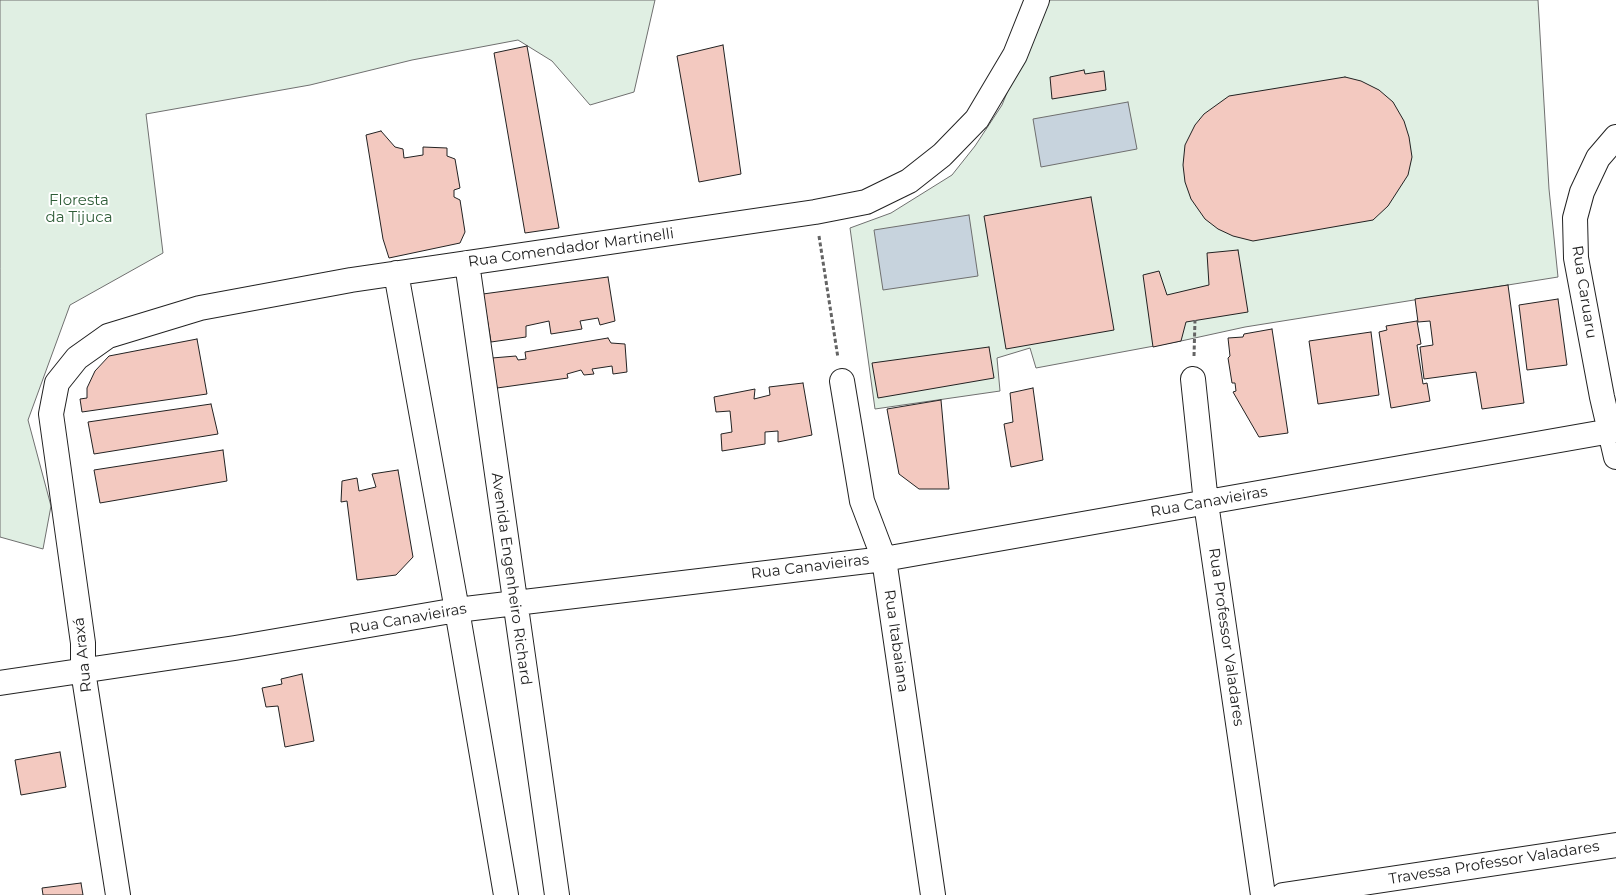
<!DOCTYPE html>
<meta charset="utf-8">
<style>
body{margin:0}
canvas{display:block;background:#fff}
</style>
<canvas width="1616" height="895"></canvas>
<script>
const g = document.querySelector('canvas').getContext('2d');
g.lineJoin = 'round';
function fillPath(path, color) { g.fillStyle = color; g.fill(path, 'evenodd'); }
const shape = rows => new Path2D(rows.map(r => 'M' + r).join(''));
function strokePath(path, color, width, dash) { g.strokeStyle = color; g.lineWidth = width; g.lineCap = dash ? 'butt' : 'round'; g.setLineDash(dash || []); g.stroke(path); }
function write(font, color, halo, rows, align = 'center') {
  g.font = font + ' Montserrat,sans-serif'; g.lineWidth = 4; g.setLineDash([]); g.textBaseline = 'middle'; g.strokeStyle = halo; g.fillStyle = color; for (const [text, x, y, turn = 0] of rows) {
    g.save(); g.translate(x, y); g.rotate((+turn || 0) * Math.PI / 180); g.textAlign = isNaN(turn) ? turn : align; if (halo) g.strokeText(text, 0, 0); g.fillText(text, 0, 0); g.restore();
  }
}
const green = shape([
 [0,0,655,0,634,92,590,105,552,61,518,40,412,60,310,85,146,114,163,253,70,305,28,420,51,506,43,549,0,537,0,0],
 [1050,0,1538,0,1549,189,1558,277,1245,327,1181,341,1036,368,1030,348,997,358,1000,391,875,409,850,228,891,213,952,175,975,146,1002,105,1034,26,1050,0]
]);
fillPath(green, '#e0efe3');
strokePath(green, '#6f6f6f', 1);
const water = shape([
 [1128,102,1137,149,1041,167,1033,119,1128,102],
 [969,215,978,276,883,290,874,230,969,215]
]);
fillPath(water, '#c7d3dd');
strokePath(water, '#6f6f6f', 1);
const building = shape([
 [723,45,741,174,699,182,677,56,723,45],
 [527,46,559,228,525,233,494,53,527,46],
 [1084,70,1085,74,1104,71,1106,90,1052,99,1050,77,1084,70],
 [1345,77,1361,81,1379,90,1393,102,1404,121,1409,137,1412,157,1408,175,1388,206,1373,220,1253,241,1233,236,1218,229,1205,219,1191,199,1185,182,1183,165,1185,145,1195,125,1204,114,1229,96,1345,77],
 [381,131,395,147,403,149,404,158,423,155,423,147,447,148,447,156,455,159,460,188,454,190,454,197,460,200,465,232,460,243,389,258,383,239,366,135,381,131],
 [1091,197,1114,330,1006,349,984,216,1091,197],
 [1238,250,1248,312,1186,322,1181,341,1153,347,1143,275,1159,271,1167,295,1209,285,1207,253,1238,250],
 [608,277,615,321,600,325,598,318,580,321,582,329,551,334,549,321,526,326,526,337,491,342,483,294,608,277],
 [1508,285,1524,403,1482,409,1476,372,1424,379,1420,347,1433,345,1430,321,1418,322,1415,299,1508,285],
 [1558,299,1567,365,1527,370,1519,305,1558,299],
 [1417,321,1421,344,1417,345,1423,384,1427,383,1430,401,1391,408,1379,332,1387,330,1386,326,1417,321],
 [1272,329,1288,433,1259,437,1233,392,1236,391,1235,383,1232,383,1228,358,1230,356,1228,338,1243,337,1244,334,1272,329],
 [1371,332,1379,395,1318,404,1309,341,1371,332],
 [608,338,611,343,625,344,627,372,613,374,612,366,592,369,594,374,584,375,581,370,567,374,568,378,497,388,492,358,516,356,518,360,526,359,525,352,608,338],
 [197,339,207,394,82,412,80,399,87,398,87,388,95,371,109,356,197,339],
 [989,347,994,378,878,398,872,363,989,347],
 [803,383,812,435,778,442,778,431,765,432,765,444,722,451,721,434,732,432,730,411,716,412,714,397,755,389,754,399,770,395,769,387,803,383],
 [1033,388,1043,460,1011,467,1004,424,1013,422,1010,393,1033,388],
 [941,400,949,489,919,489,899,474,887,409,941,400],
 [211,404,218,434,94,454,88,422,211,404],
 [223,450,227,481,100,503,94,470,223,450],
 [398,470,413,557,396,575,357,580,347,501,341,502,342,481,357,478,359,491,376,487,372,474,398,470],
 [302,674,314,741,285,747,278,706,266,707,262,688,282,684,281,679,302,674],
 [60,752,66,787,21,795,15,760,60,752],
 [81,883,83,895,43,895,42,888,81,883]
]);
fillPath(building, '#f3c9c0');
strokePath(building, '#222', 1);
const street = shape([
 [1616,137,1598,158,1582,192,1575,218,1576,258,1602,397,1616,457],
 [467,263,557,895],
 [396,273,457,610,506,895],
 [1193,379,1206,503,1263,895],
 [842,381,862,501,884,559,933,895],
 [0,683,235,648,457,610,884,559,1616,430],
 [118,895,83,671,83,643,51,414,57,383,77,358,108,336,200,308,351,280,815,212,866,202,909,181,942,155,977,119,1015,55,1037,0],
 [1283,895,1616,845]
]);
strokePath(street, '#222', 26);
strokePath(shape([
 [819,236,838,358],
 [1194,356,1195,320]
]), '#646464', 3, [4, 2.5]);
strokePath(street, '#fff', 24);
write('15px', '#2f5e38', '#fff', [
 ["Floresta",79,201],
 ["da Tijuca",79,218]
]);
write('15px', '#222', '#fff', [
 ["Rua Comendador Martinelli",571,248,-8],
 ["Rua Caruaru",1584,292,81],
 ["Rua Canavieiras",1209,502,-10],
 ["Rua Canavieiras",810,567,-7],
 ["Avenida Engenheiro Richard",511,579,82],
 ["Rua Canavieiras",408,619,-10],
 ["Rua Professor Valadares",1226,637,82],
 ["Rua Itabaiana",896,641,82],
 ["Rua Araxá",83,655,-96],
 ["Travessa Professor Valadares",1494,863,-9]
]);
</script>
